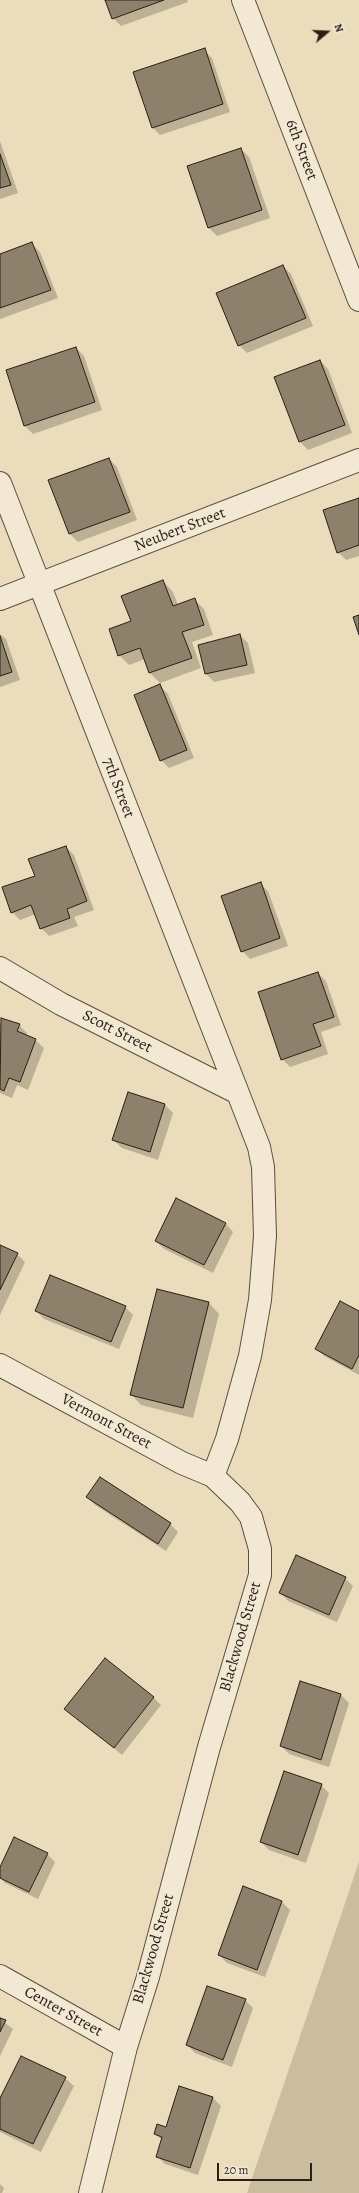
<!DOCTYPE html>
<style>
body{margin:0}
#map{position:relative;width:359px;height:2193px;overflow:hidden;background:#ebdcbb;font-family:Alegreya,serif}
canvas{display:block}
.north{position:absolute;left:307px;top:12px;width:40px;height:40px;-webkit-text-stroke:3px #f2e8d3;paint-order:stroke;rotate:71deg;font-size:11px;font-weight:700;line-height:16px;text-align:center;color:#281f17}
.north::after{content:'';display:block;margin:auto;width:14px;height:18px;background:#281f17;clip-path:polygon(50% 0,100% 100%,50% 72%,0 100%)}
.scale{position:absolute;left:217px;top:2163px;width:95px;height:18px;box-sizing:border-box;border:2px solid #281f17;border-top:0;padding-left:5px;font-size:12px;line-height:14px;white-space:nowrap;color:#281f17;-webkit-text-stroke:3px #f2e8d3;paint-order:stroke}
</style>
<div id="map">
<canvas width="359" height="2193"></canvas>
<div class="north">N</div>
<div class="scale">20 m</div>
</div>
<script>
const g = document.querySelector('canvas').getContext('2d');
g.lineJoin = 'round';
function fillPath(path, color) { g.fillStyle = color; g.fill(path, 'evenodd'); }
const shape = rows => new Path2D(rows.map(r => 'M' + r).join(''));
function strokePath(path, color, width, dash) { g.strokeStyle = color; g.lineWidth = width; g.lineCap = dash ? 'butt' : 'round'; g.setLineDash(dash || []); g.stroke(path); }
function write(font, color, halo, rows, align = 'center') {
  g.font = font + ' Alegreya,serif'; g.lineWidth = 3.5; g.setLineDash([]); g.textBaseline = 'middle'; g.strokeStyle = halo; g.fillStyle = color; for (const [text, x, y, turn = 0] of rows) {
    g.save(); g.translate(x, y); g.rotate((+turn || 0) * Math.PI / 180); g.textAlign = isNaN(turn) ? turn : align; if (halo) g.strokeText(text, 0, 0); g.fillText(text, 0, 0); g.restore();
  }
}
fillPath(shape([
 [359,1862,359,2193,247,2193]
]), '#cabc9f');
fillPath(shape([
 [107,0,187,0,188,2,121,26,113,18],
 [204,50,212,58,230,112,160,135,152,127],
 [0,141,18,193,0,199],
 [241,149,249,157,270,218,217,236,209,228,188,167],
 [32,244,40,252,58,298,0,319,0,255],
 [283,266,291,274,313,326,247,353,239,345],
 [76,348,84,356,102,410,33,434,25,426],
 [320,361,328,369,352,433,308,450,300,442,276,378],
 [109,459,117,467,137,520,78,542,70,534],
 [359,499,359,556,346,560,338,552],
 [163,581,173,592,178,605,194,599,204,609,213,635,192,642,201,668,160,683,150,673,145,659,129,665,119,655,132,622],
 [0,634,6,639,20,680,0,687],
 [240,635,248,643,255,673,214,682,206,674,200,645],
 [160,686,168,694,194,758,169,768,161,760],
 [66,847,74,855,94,910,74,917,78,926,49,936,41,928,36,914,20,920,12,912,36,876],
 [260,883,268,891,288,946,250,959,242,951],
 [318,973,326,981,341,1025,321,1032,328,1054,290,1067,282,1059],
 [2,1019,19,1025,27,1033,26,1036,35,1040,44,1048,28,1090,17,1085,12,1098,0,1093,0,1025],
 [165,1105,173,1113,158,1160,122,1148,113,1140],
 [225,1223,233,1232,213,1273,164,1249,156,1241],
 [0,1246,17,1254,25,1262,0,1315],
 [157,1290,209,1303,219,1314,193,1418,141,1405,131,1394],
 [125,1307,133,1315,119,1349,44,1319,36,1311],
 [359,1312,359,1375,324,1356,316,1348],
 [87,1497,170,1524,178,1532,166,1551,95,1505],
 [345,1578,353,1586,337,1622,288,1601,280,1592],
 [300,1682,341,1695,349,1703,329,1767,289,1754,281,1746],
 [153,1697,161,1705,122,1755,66,1709],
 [321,1785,329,1793,306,1863,269,1850,261,1842],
 [47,1854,55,1862,38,1899,5,1883,0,1878,0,1870],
 [282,1902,290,1910,265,1977,227,1963,219,1955],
 [245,2000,253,2008,232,2067,195,2053,187,2045],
 [0,2019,13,2029,0,2056],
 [21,2057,65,2078,74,2086,41,2152,0,2132,0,2100],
 [213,2098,221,2106,198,2175,165,2164,157,2156,162,2140,155,2134,167,2128],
 [0,2184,4,2188,2,2193,0,2193]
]), '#0003');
const building = shape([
 [105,0,164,0,112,19,105,0],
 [205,48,223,104,152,128,133,72,205,48],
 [241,148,262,210,208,228,187,166,241,148],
 [0,154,11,185,0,188,0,154],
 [32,242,51,290,0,308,0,254,32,242],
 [283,265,306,318,238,346,216,293,283,265],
 [76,347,95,402,24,426,6,370,76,347],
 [320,360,345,425,299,442,274,377,320,360],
 [109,458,130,512,69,534,48,480,109,458],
 [359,498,359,545,337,553,323,510,359,498],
 [163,580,173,606,195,598,204,625,182,632,192,658,149,673,140,648,118,656,109,629,131,621,121,596,163,580],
 [359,615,359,635,353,617,359,615],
 [240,634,247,665,205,674,198,645,240,634],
 [0,636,12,672,0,676,0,636],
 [160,684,187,750,160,761,134,695,160,684],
 [66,846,87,901,67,909,70,918,40,929,31,905,11,913,2,887,35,876,28,859,66,846],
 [261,882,280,938,241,952,221,896,261,882],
 [318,972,334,1017,313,1024,321,1046,281,1060,258,992,318,972],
 [1,1018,20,1024,17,1031,36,1039,20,1082,9,1078,4,1091,0,1089,1,1018],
 [128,1092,165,1104,150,1152,112,1140,128,1092],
 [176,1198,226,1223,204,1265,155,1241,176,1198],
 [0,1245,18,1253,0,1290,0,1245],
 [50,1275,126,1306,111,1342,35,1311,50,1275],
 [157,1289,209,1302,183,1408,130,1395,157,1289],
 [340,1301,359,1311,359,1355,352,1369,315,1349,340,1301],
 [100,1477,171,1523,158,1544,86,1497,100,1477],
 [296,1555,346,1577,329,1615,279,1593,296,1555],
 [105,1658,154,1697,114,1748,64,1709,105,1658],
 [300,1681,341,1694,321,1760,280,1746,300,1681],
 [284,1771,322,1784,298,1855,260,1842,284,1771],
 [14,1837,48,1853,29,1892,0,1878,0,1867,14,1837],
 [243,1886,282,1901,257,1970,218,1955,243,1886],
 [207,1986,246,1999,223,2060,186,2045,207,1986],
 [0,2018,6,2020,0,2032,0,2018],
 [21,2056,66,2077,33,2144,0,2129,0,2098,21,2056],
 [179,2086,213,2097,190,2168,156,2157,162,2137,154,2134,157,2124,166,2127,179,2086]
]);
fillPath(building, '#8d816c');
strokePath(building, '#281f17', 1);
const minor = shape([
 [243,0,359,300],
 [0,483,259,1147,263,1167,265,1236,260,1300,250,1356,227,1439,213,1476,240,1502,251,1517,260,1549,260,1575,209,1747,148,1977,126,2047,90,2193],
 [0,599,359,460],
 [0,968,61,1004,236,1092],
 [0,1365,182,1463,213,1476],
 [0,1976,126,2047]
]);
strokePath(minor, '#594e40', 24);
strokePath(minor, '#f2e8d3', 22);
write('16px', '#281f17', '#f2e8d3', [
 ["6th Street",301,150,69],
 ["Neubert Street",180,530,-21],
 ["7th Street",118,788,69],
 ["Scott Street",117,1032,27],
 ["Vermont Street",106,1422,28],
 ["Blackwood Street",241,1637,-74],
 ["Blackwood Street",154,1949,-74],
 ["Center Street",63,2012,29]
]);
</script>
